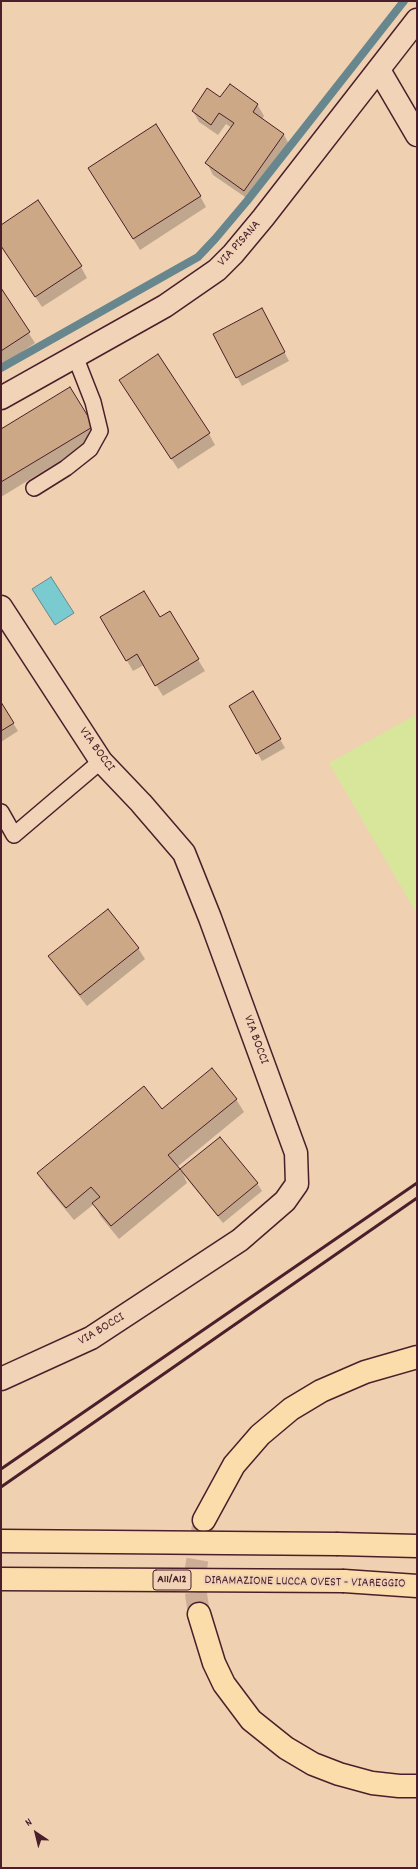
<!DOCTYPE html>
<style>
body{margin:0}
#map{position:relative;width:418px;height:1869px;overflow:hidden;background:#efd0b1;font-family:Dekko,sans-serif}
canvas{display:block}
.frame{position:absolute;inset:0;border:2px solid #4a1f2b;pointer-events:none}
.north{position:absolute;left:16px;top:1813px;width:40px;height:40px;-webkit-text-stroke:3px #f1d3b7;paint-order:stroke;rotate:325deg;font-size:11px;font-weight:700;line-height:16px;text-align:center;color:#4a1f2b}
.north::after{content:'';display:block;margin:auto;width:14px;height:18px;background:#4a1f2b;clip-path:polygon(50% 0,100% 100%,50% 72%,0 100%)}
</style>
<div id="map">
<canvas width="418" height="1869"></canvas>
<div class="frame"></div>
<div class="north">N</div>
</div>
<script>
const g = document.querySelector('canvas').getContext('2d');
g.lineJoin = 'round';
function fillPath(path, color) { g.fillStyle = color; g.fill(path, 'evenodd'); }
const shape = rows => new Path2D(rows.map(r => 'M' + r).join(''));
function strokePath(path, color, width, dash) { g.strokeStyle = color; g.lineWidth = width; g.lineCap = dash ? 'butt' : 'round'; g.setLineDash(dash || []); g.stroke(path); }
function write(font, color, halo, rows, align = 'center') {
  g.font = font + ' Dekko,sans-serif'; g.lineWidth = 4; g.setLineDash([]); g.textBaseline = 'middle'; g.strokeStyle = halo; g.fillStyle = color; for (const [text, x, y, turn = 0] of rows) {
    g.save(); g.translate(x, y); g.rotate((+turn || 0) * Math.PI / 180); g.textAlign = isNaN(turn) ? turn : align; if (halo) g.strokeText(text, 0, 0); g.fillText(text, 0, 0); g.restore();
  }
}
fillPath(shape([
 [417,714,417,914,329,763]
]), '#d7e69a');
const water = shape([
 [51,577,74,613,55,625,32,589,51,577]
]);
fillPath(water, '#7acbd0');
strokePath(water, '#67868e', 1);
fillPath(shape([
 [220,99,257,104,264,116,262,119,284,135,290,146,251,201,213,175,207,163,232,128,226,124,218,135,199,122,193,111],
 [89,168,200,196,206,207,140,250],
 [1,226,81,267,87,278,42,307,1,245],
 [1,290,35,343,1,366],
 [266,317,289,361,242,386,214,334],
 [120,380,209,434,215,445,178,469],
 [70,388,99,437,1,497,1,430],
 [169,612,205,671,163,696,144,665,133,671,102,618,160,618],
 [253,693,285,748,262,761,230,706],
 [1,704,18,731,1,742],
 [138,948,145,959,87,1006,56,967,50,956],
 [236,1099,244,1112,177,1167,180,1171,220,1138,257,1183,262,1191,223,1223,183,1174,187,1183,119,1239,101,1217,94,1204,74,1220,46,1186,39,1173,162,1110]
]), '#0003');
strokePath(shape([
 [1,368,198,257,215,239,247,201,404,1]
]), '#67868e', 8);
const building = shape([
 [230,84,258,104,253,112,284,134,244,191,205,163,234,123,219,113,211,125,192,111,207,88,220,97,230,84],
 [156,124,201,196,133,239,88,168,156,124],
 [38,200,82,266,35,297,1,246,1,225,38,200],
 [1,288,30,332,1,351,1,288],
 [262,308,285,352,236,378,213,334,262,308],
 [158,354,210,433,171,459,119,380,158,354],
 [70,387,94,426,1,482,1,429,70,387],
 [144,591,160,617,170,611,199,659,155,686,137,654,126,661,100,617,144,591],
 [253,691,281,739,256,754,229,706,253,691],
 [1,702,14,723,1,731,1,702],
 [108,909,139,948,80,995,48,956,108,909],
 [212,1068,237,1099,168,1155,180,1169,111,1226,92,1203,100,1197,91,1187,66,1208,37,1173,144,1086,162,1109,212,1068],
 [220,1137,258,1183,218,1216,180,1169,220,1137]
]);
fillPath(building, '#cca886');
strokePath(building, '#4a1f2b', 1);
strokePath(shape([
 [199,1614,194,1580,204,1520]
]), '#cead96', 22, [22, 11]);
const lane = shape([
 [34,488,66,468,90,449,100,431,93,402,75,356],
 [1,812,14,835,101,761]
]);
const street = shape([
 [379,70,417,135],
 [1,607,101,761,141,803,184,853,210,918,296,1153,297,1184,285,1201,240,1240,91,1338,1,1379]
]);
const secondary = shape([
 [1,398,165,306,217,270,233,254,263,218,417,20]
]);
const highway = shape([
 [204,1520,234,1465,260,1435,291,1409,321,1391,365,1372,417,1357],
 [338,1544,417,1546],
 [344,1581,417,1586],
 [199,1614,214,1663,224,1684,251,1720,286,1748,313,1764,339,1774,372,1783,399,1786,417,1786]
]);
strokePath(lane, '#4a1f2b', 18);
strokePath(street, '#4a1f2b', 25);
strokePath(secondary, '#4a1f2b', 25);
strokePath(highway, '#4a1f2b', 25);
strokePath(lane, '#f1d3b7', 15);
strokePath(street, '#f1d3b7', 22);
strokePath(secondary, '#f1d3b7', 22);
strokePath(highway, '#fbddab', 22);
strokePath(shape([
 [1,1469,417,1183],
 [1,1487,417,1198]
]), '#4a1f2b', 3);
const highwayBridge = shape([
 [1,1541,338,1544],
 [1,1579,344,1581]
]);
strokePath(highwayBridge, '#4a1f2b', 25, []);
strokePath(highwayBridge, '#fbddab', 22);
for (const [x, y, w] of [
 [172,1580,38]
]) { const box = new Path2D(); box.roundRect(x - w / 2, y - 10, w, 20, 3); g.fillStyle = '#f1d3b7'; g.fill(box); strokePath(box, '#4a1f2b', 1); }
write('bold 12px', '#4a1f2b', null, [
 ["A11/A12",172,1580]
]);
write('13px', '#4a1f2b', '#f1d3b7', [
 ["VIA PISANA",240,244,-48],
 ["VIA BOCCI",96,750,54],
 ["VIA BOCCI",255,1040,70],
 ["VIA BOCCI",102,1330,-31],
 ["DIRAMAZIONE LUCCA OVEST - VIAREGGIO",305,1583,1]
]);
</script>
